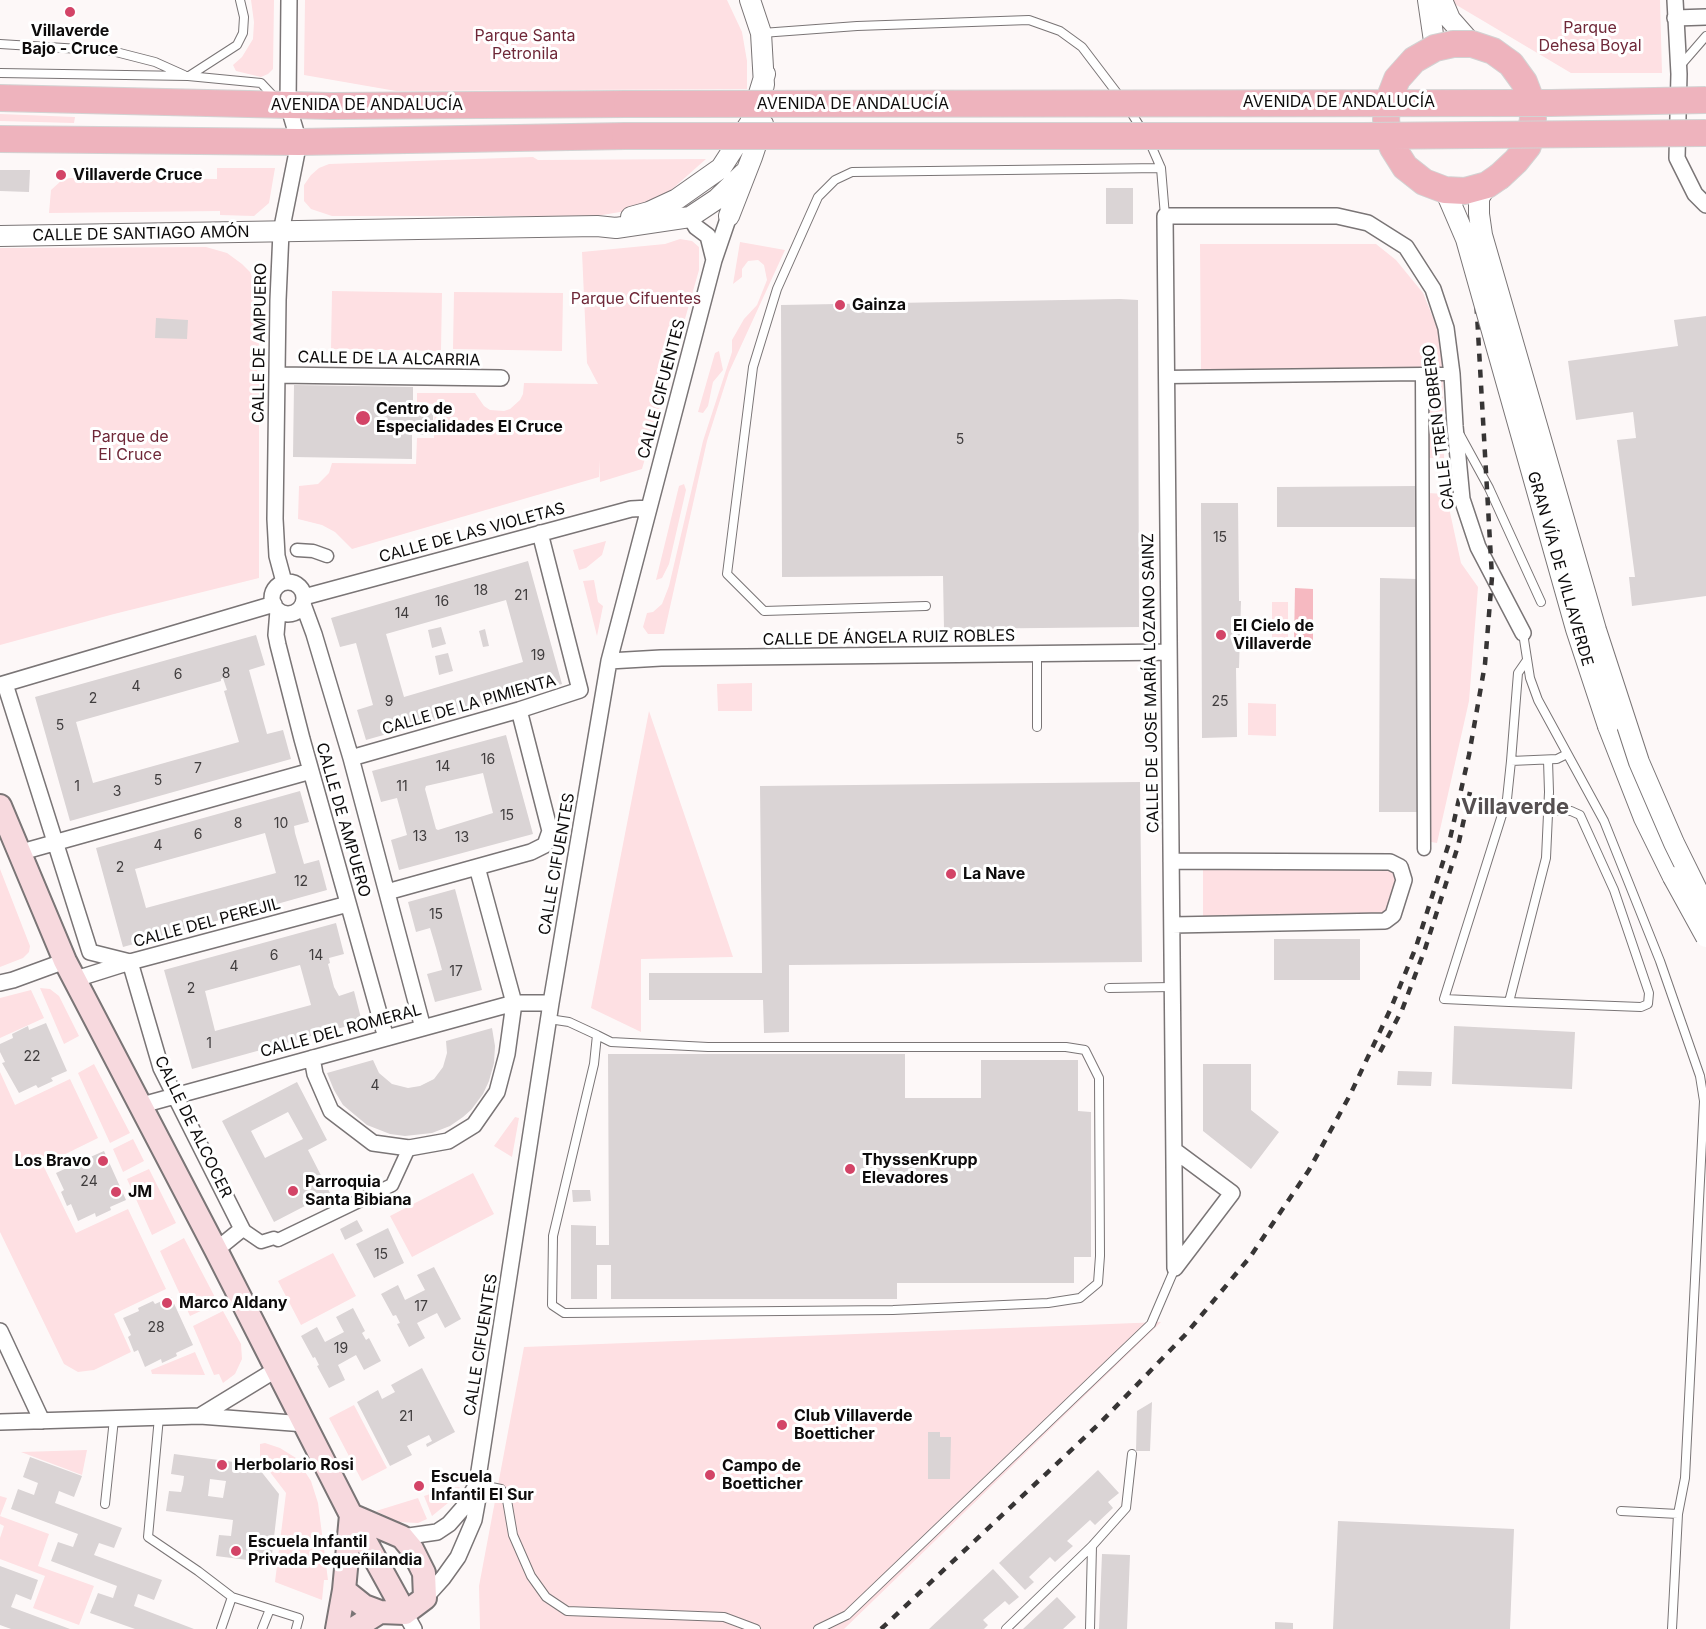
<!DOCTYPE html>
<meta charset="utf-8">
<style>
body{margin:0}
canvas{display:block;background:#fdf8f8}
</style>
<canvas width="1706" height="1629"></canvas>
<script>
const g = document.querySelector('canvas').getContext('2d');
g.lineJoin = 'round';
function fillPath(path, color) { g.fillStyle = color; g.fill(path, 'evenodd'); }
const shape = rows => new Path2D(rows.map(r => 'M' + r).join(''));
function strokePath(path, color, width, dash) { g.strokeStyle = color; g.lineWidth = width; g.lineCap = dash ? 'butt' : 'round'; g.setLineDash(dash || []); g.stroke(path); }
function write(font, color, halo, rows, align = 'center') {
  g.font = font + ' Inter,sans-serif'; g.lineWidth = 6; g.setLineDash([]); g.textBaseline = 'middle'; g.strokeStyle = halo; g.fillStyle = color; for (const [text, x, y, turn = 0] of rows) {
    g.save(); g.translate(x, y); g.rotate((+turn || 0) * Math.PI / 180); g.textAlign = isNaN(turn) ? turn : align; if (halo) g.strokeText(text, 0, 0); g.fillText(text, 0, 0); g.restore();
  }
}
fillPath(shape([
 [251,0,274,0,273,69,268,74,261,77,236,71,233,65,242,57,253,39,254,22],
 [305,0,727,0,742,32,747,61,747,89,396,91,304,75],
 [1448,0,1660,0,1662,73,1571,73],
 [0,114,75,117,74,123,0,121],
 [533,157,538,160,706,159,670,191,647,204,626,211,596,216,332,216,311,209,304,201,304,185,311,175,319,168,329,164],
 [217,168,275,168,269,203,254,216,220,215,220,211,49,213,51,190,62,180,70,178,217,179],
 [680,239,692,241,699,247,699,270,642,469,600,482,599,460,599,477,352,549,335,532,322,525,298,519,299,486,318,484,329,473,332,463,416,464,417,438,434,438,435,404,417,403,417,393,475,393,484,406,490,410,504,411,510,409,520,400,523,394,524,383,598,384,587,363,582,252,665,244],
 [740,242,785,250,729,372,707,441,664,634,648,634,643,627,647,613,653,612,662,604,669,586,703,441,732,352,732,340,744,319,757,305,767,280,764,265,758,260,748,261,742,269,742,277,733,284],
 [1200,244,1376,244,1396,260,1423,293,1438,330,1444,369,1201,372],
 [206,247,227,253,242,264,250,272,259,296,259,365,257,369,256,381,259,382,259,578,114,614,0,645,0,248],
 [332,291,442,293,441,351,331,349],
 [454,292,563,293,562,351,453,349],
 [719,351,723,370,713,382,708,406,703,413,698,412,715,353],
 [1426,378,1443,378,1444,458,1427,458],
 [684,484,686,490,669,564,662,578,656,580,679,486],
 [1427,493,1446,494,1461,563,1478,587,1469,701,1437,843,1431,842],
 [606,541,602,555,586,568,579,570,573,550],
 [594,580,598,602,603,606,597,636,583,581],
 [1272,602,1288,602,1288,642,1272,641],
 [752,683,752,711,718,711,717,684],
 [1248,703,1276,704,1276,736,1248,735],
 [649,711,733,957,641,959,641,1032,591,1008],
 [1383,865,1398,875,1387,915,1203,921,1203,866],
 [0,869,30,946,29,952,23,958,0,967],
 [40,988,50,989,59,996,79,1036,64,1044],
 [31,990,44,1018,0,1038,0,998],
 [94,1064,130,1133,110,1143,78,1073],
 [0,1072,15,1105,70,1079,98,1138,43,1165,76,1233,128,1209,166,1289,114,1314,131,1352,94,1370,78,1372,64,1364,0,1232],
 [515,1117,519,1118,512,1157,494,1146],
 [133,1139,144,1161,123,1172,113,1149],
 [149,1169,176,1223,152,1235,127,1179],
 [473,1173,494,1214,412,1257,390,1216],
 [184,1238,218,1303,190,1316,160,1251],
 [333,1253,356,1296,301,1325,278,1281],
 [223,1311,241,1344,242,1359,235,1374,223,1383,219,1374,214,1375,193,1326],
 [1161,1322,844,1629,480,1629,479,1586,524,1347],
 [195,1352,205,1375,152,1374,151,1370],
 [354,1405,387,1468,362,1481,329,1418],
 [265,1443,280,1448,296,1458,311,1481,318,1503,328,1580,324,1580,322,1600,275,1582,286,1493,260,1459,260,1444],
 [87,1450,82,1475,21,1452],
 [460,1487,448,1503,432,1516,424,1496,449,1488],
 [0,1496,7,1498,0,1516,49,1534,38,1566,94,1586,79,1625,33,1608,45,1576,0,1559,0,1538,4,1526,0,1524],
 [418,1498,427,1519,418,1523,398,1522,376,1511]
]), '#fee0e3');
fillPath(shape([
 [1295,588,1313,589,1313,641,1294,641]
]), '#f6b9c1');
fillPath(shape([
 [0,170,30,170,29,192,0,191],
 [1106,188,1133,188,1133,224,1106,224],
 [1120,299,1138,300,1139,627,944,629,943,576,782,577,781,305],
 [1706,316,1706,596,1632,606,1629,577,1635,577,1617,440,1636,438,1633,412,1576,420,1568,361,1678,346,1674,320],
 [156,318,188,320,187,339,155,338],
 [294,385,413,387,413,412,421,412,421,406,433,406,433,435,420,435,420,423,412,424,412,459,293,457],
 [1417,486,1417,527,1277,527,1277,487],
 [1201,503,1238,503,1239,601,1241,601,1239,668,1236,668,1237,737,1202,738],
 [528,561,562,684,366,740,357,710,373,705,356,643,340,647,331,618],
 [506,600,523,662,404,697,386,634],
 [1380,578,1418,579,1417,812,1379,812],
 [441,627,446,644,432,648,428,630],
 [485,629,489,646,483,647,479,631],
 [256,635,265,665,249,670,267,734,283,730,291,759,70,821,35,697],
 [223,678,227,690,224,691,239,742,93,783,76,722,221,681,221,679],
 [448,653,453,671,439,675,435,656],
 [506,735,533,834,399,870,391,840,407,835,402,816,397,798,381,802,372,771],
 [483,773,493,813,438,830,436,829,425,789,426,786],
 [1140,782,1142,962,789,965,789,1032,764,1033,763,1000,649,1000,649,973,762,973,760,786],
 [300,791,309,822,294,826,295,833,304,864,319,860,327,890,123,947,96,848],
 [265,833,276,873,146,908,135,869],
 [455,889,482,990,435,1002,427,974,442,970,436,948,430,928,416,932,408,902],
 [336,923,344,954,329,958,330,963,328,964,334,987,339,996,354,991,362,1022,192,1069,164,970],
 [300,965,311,1005,215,1031,205,991],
 [1274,939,1360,939,1360,980,1274,980],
 [46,1023,67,1071,51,1078,53,1081,38,1088,36,1085,19,1093,2,1063,5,1062,0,1052,0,1044,13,1038,12,1034,28,1026,29,1030],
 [1454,1026,1575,1032,1572,1089,1452,1084],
 [492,1028,495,1046,494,1063,489,1081,483,1094,471,1110,463,1117,450,1126,432,1133,405,1136,390,1134,367,1125,343,1105,334,1090,327,1073,373,1060,379,1073,392,1084,408,1088,420,1086,434,1079,443,1067,447,1053,446,1041],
 [608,1054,905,1054,905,1098,981,1098,981,1060,1078,1060,1078,1111,1091,1112,1091,1257,1074,1257,1074,1283,897,1283,897,1299,611,1299,611,1265,597,1265,597,1299,571,1299,571,1225,596,1226,596,1245,609,1245],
 [1203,1064,1251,1064,1251,1110,1279,1132,1251,1169,1203,1131],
 [1398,1071,1432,1072,1431,1086,1397,1085],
 [297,1082,327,1140,308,1150,330,1193,274,1222,222,1121],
 [288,1112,303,1139,265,1158,251,1131],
 [104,1151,126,1200,110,1207,111,1210,96,1217,95,1213,78,1221,71,1204,67,1206,61,1192,64,1190,56,1173,73,1165,72,1162,87,1155,88,1158],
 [572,1190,590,1190,591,1201,573,1202],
 [357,1220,363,1231,345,1240,340,1229],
 [388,1228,404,1263,374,1278,356,1244],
 [434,1267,461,1319,445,1328,437,1313,417,1323,425,1338,409,1347,397,1324,400,1323,396,1315,393,1316,381,1294,398,1285,405,1300,425,1290,417,1275],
 [171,1297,193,1345,176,1353,177,1356,162,1363,161,1359,145,1367,138,1350,134,1352,128,1337,131,1335,123,1318,139,1311,138,1308,153,1301,155,1304],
 [353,1308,365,1331,362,1333,366,1340,369,1338,381,1361,364,1370,356,1355,338,1365,345,1380,329,1388,317,1366,319,1365,315,1357,313,1358,301,1336,317,1327,325,1342,344,1332,336,1317],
 [422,1368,455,1432,427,1447,426,1444,432,1441,429,1435,407,1446,412,1455,390,1466,357,1402,378,1390,382,1399,395,1392,391,1385],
 [1152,1402,1150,1451,1136,1451,1137,1411],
 [928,1432,940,1432,940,1437,951,1437,950,1479,928,1479],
 [174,1454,256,1465,279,1494,271,1563,216,1556,219,1535,231,1536,233,1520,166,1511,169,1491,181,1492,183,1484,184,1476,171,1474],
 [210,1479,226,1481,223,1498,208,1496],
 [30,1457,82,1476,74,1497,59,1491,55,1503,122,1528,114,1548,99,1543,94,1555,162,1580,154,1600,138,1594,134,1606,194,1629,135,1629,90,1613,98,1593,113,1598,117,1586,51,1561,58,1542,73,1547,78,1534,11,1509,18,1489,34,1495,38,1483,23,1477],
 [1098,1470,1119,1493,1108,1502,1113,1508,1095,1525,1090,1520,1067,1541,1073,1546,1055,1562,1050,1557,1029,1577,1034,1582,1025,1590,999,1563],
 [1338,1521,1514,1529,1510,1629,1333,1629],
 [1102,1554,1130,1555,1127,1629,1099,1629],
 [0,1566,38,1580,31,1600,16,1594,11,1607,70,1629,11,1629,0,1625],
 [993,1569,1019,1597,1009,1605,1005,1601,983,1620,988,1625,984,1629,929,1629],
 [1057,1597,1076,1617,1063,1629,1023,1629],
 [1275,1622,1293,1623,1293,1629,1275,1629]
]), '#dad4d5');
const service = shape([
 [762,33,857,26,1029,20,1060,31,1082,47,1120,97],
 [0,44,112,51,155,62,184,75],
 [1680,66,1706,36],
 [0,73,188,76,261,83,276,99],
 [189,76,237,45,243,33,244,17,240,0],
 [1129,109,1150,143,1161,168,1165,216],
 [1460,435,1489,488,1541,602],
 [926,606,764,611,727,574,753,367,777,289,818,197,835,180,852,172,1161,168],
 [1523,633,1530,678,1538,700,1604,821,1660,961,1700,1076,1704,1101,1685,1478,1678,1514,1672,1629],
 [1037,654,1037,727],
 [1527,660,1518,673,1511,761,1557,759,1567,754],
 [1548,760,1549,792,1546,858,1509,1002,1641,1007,1648,1004,1649,993,1614,890,1580,815,1571,811,1548,810],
 [1109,988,1173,987],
 [1509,1002,1444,999,1507,799,1511,761],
 [549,1019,569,1022,597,1035,594,1064,553,1236,552,1305,564,1313,893,1310,1048,1303,1080,1298,1098,1283,1100,1256,1099,1078,1085,1050,1066,1047,708,1047,611,1042,597,1035],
 [159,1417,148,1537,198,1571,232,1597,299,1618,296,1629],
 [477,1484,501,1489,507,1500,513,1535,531,1576,546,1597,567,1611,724,1617,756,1629],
 [105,1504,114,1419],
 [1621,1511,1678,1514],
 [221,1629,232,1597],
 [262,1629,270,1609],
 [818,1629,847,1615,1151,1324,1175,1268],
 [1006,1629,1092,1546,1126,1508,1132,1454],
 [1090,1629,1092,1546]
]);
const pedestrian = shape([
 [1422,374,1452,374],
 [1166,377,1422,374,1424,849],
 [297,550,313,551,327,556],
 [242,1229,261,1242,274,1238,278,1240,392,1185,409,1148]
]);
const minor = shape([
 [1675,0,1679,74,1677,158,1695,194,1706,205],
 [1675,18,1706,17],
 [690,217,696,227,708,236,714,260],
 [277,375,501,378],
 '272 598a16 16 0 1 1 32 0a16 16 0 1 1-32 0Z',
 [284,582,277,556,275,519,278,300,281,232,299,142,288,105,289,0],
 [304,597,631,509,649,508],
 [303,604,314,634,351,758,423,1028],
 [278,610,276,635,278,645,302,739,386,1038],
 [609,661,661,658,1169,652],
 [5,684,90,952,130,962,161,1068,242,1229,216,1250],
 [0,685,274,604],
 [351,758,519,710,580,690,540,533],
 [18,853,311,771],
 [1171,861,1390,862,1400,867,1404,880,1393,915,1385,921,1172,925],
 [387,892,531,852,545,845,550,831,519,710],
 [76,979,130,962,348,904],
 [0,983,13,980,65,961],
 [312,1058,315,1074,331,1111,373,1143,409,1148,448,1141,474,1125,497,1092,507,1054,514,1003,477,867],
 [142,1105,514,1003,551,1003],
 [1174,1150,1232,1193,1175,1268],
 [1175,1268,1165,216,1337,216,1368,223,1406,247,1433,289,1446,328,1452,374,1455,426,1462,499,1478,547,1523,633],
 [0,1331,42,1421],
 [200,1416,277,1369],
 [0,1422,200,1416,305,1424],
 [402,1537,437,1532,449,1524,463,1508,477,1484],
 [425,1598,443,1578,458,1557,474,1520,478,1498,477,1484,551,1003,609,661,714,260,729,216],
 [405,1613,414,1629]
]);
const tertiary = shape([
 [750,0,761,33,764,85],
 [1428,0,1435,48],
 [1442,0,1450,19,1472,44],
 [729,216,752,157,763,124],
 [631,217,649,212,677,199,721,168,750,123,765,74],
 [0,236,597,226,616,228,690,217,717,199,744,173],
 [1608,726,1644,818,1673,877]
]);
const secondary = shape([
 [0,806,65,961,216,1250,351,1515,405,1613],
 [344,1590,364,1606,380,1612,405,1613,425,1598,424,1573,412,1549,402,1537,351,1515],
 [337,1629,344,1590,351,1515],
 [353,1629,380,1612]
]);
const primary = shape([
 [0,98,331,106,627,104],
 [1388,102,1386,119,1388,136],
 [0,139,299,142,625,136],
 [1500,176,1516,161,1528,146,1533,119,1532,103]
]);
strokePath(service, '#7a7576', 10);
strokePath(pedestrian, '#7a7576', 15);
strokePath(minor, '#7a7576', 18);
strokePath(tertiary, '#7a7576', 22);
strokePath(secondary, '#7a7576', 26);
strokePath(primary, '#d3d3d3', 28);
strokePath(service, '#fff', 8);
strokePath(pedestrian, '#fff', 12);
strokePath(minor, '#fff', 15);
strokePath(tertiary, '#fff', 20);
strokePath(secondary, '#f7d9de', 22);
strokePath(primary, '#eeb3bd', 26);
strokePath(shape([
 [1380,1052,1402,1010,1425,949,1458,846,1470,792],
 [881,1629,1100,1423,1185,1335,1250,1257,1309,1170,1350,1095,1391,1008,1416,947,1449,843,1469,755,1485,664,1492,577,1472,227]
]), '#373535', 4.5, [8, 8]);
const tertiaryBridge = shape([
 [1487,185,1479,198,1479,214,1482,235,1596,630,1639,762,1674,843,1706,908],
 [1445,190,1466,239,1576,629,1608,726],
 [1673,877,1706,937]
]);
const primaryBridge = shape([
 [1388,102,1397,79,1414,60,1435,48,1453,44,1472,44,1493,51,1511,64,1524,82,1532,103],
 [627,104,1551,103,1706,100],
 [625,136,1363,136,1706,133],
 [1388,136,1393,148,1405,167,1424,182,1445,190,1465,191,1487,185,1500,176]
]);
strokePath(tertiaryBridge, '#7a7576', 22, []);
strokePath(primaryBridge, '#d3d3d3', 28, []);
strokePath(tertiaryBridge, '#fff', 20);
strokePath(primaryBridge, '#eeb3bd', 26);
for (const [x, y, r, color] of [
 [70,12,6,"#d34467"],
 [61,175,6,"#d34467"],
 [840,305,6,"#d34467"],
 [363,418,8,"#d34467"],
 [1221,635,6,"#d34467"],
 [951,874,6,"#d34467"],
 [103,1161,6,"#d34467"],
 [850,1169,6,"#d34467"],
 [293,1191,6,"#d34467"],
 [116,1192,6,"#d34467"],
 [167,1303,6,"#d34467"],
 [782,1425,6,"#d34467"],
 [222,1465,6,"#d34467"],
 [710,1475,6,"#d34467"],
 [419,1486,6,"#d34467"],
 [236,1551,6,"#d34467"]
]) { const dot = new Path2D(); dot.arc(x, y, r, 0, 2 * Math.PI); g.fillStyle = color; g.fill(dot); strokePath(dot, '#fff', 2); }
write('14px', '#403d3e', null, [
 ["5",960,440],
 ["15",1220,538],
 ["18",481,591],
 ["21",521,596],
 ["16",442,602],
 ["14",402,614],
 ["19",538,656],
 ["8",226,674],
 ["6",178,675],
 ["4",136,687],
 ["2",93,699],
 ["9",389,702],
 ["25",1220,702],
 ["5",60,726],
 ["16",488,760],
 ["14",443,767],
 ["7",198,769],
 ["5",158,781],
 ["1",77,787],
 ["11",402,787],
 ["3",117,792],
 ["15",507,816],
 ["8",238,824],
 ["10",281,824],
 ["6",198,835],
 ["13",420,837],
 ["13",462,838],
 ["4",158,846],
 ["2",120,868],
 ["12",301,882],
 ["15",436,915],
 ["6",274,956],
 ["14",316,956],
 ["4",234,967],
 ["17",456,972],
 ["2",191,989],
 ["1",209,1044],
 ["22",32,1057],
 ["4",375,1086],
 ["24",89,1182],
 ["15",381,1255],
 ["17",421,1307],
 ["28",156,1328],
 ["19",341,1349],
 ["21",406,1417]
]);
write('16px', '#6f2838', '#fff', [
 ["Parque",1590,28],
 ["Dehesa Boyal",1590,46],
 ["Parque Santa",525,36],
 ["Petronila",525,54],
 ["Parque Cifuentes",636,299],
 ["Parque de",130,437],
 ["El Cruce",130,455]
]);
write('bold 16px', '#0d0b0b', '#fff', [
 ["Villaverde",70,31,"center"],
 ["Bajo - Cruce",70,49,"center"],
 ["Villaverde Cruce",73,175],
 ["Gainza",852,305],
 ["Centro de",376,409],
 ["Especialidades El Cruce",376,427],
 ["El Cielo de",1233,626],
 ["Villaverde",1233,644],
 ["La Nave",963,874],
 ["ThyssenKrupp",862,1160],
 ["Elevadores",862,1178],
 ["Los Bravo",91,1161,"right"],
 ["Parroquia",305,1182],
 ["Santa Bibiana",305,1200],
 ["JM",128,1192],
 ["Marco Aldany",179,1303],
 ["Club Villaverde",794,1416],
 ["Boetticher",794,1434],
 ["Herbolario Rosi",234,1465],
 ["Campo de",722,1466],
 ["Boetticher",722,1484],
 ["Escuela",431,1477],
 ["Infantil El Sur",431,1495],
 ["Escuela Infantil",248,1542],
 ["Privada Pequeñilandia",248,1560]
], 'left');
write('16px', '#0d0b0b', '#fff', [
 ["AVENIDA DE ANDALUCÍA",1339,102],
 ["AVENIDA DE ANDALUCÍA",853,104],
 ["AVENIDA DE ANDALUCÍA",367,105],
 ["CALLE DE SANTIAGO AMÓN",141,234,-1],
 ["CALLE DE AMPUERO",260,343,-89],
 ["CALLE DE LA ALCARRIA",389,359,1],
 ["CALLE CIFUENTES",662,389,-75],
 ["CALLE TREN OBRERO",1439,427,-97],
 ["CALLE DE LAS VIOLETAS",472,533,-15],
 ["GRAN VÍA DE VILLAVERDE",1560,569,74],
 ["CALLE DE ÁNGELA RUIZ ROBLES",889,638,-1],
 ["CALLE DE JOSE MARÍA LOZANO SAINZ",1151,683,-91],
 ["CALLE DE LA PIMIENTA",469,705,-16],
 ["CALLE DE AMPUERO",343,820,74],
 ["CALLE CIFUENTES",557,864,-80],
 ["CALLE DEL PEREJIL",207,923,-15],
 ["CALLE DEL ROMERAL",341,1031,-15],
 ["CALLE DE ALCOCER",193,1127,64],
 ["CALLE CIFUENTES",481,1345,-81]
]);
write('bold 22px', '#555051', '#fff', [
 ["Villaverde",1515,807]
]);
</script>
